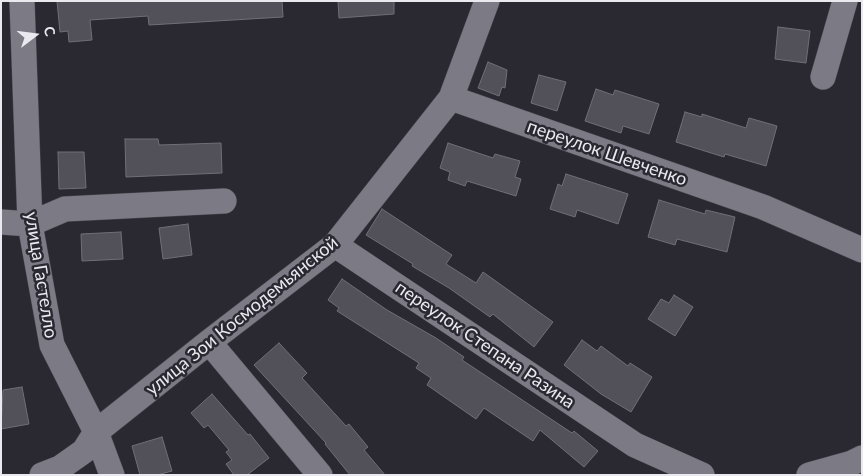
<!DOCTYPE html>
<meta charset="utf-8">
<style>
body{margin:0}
#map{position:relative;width:863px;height:476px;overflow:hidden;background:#2a2932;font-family:Lato,sans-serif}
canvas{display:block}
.frame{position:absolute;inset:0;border:2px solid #eae9ef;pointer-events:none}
.north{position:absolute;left:10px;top:10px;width:50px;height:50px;-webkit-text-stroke:4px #2a2932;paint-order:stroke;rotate:75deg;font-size:14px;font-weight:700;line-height:20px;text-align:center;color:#eae9ef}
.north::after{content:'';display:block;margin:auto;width:18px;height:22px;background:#eae9ef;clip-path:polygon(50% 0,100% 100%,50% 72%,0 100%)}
</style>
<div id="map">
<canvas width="863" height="476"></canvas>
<div class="frame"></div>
<div class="north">С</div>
</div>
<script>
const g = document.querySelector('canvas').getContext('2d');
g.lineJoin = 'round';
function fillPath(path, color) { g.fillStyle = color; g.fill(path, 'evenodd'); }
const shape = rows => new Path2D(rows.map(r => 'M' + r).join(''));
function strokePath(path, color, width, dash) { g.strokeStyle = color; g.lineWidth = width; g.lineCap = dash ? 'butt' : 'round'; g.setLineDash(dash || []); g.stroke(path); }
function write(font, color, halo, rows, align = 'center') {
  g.font = font + ' Lato,sans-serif'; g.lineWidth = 5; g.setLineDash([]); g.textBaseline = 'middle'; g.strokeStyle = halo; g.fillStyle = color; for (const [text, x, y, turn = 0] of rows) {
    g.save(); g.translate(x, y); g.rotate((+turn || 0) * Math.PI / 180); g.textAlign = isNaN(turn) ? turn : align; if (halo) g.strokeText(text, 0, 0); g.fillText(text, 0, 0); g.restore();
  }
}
const building = shape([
 [57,1,282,1,283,17,149,25,148,16,90,20,92,40,69,42,68,31,60,32,57,1],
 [338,1,394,1,394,14,339,18,338,1],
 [778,27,810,31,806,63,775,59,778,27],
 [488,62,507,70,505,88,502,87,499,96,478,88,488,62],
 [539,75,566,82,557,111,531,103,539,75],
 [596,89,613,95,615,90,659,104,649,134,623,126,621,133,585,121,596,89],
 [685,112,702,117,702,114,746,128,749,118,777,126,766,166,725,154,724,157,676,142,685,112],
 [125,139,158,139,159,145,221,143,222,173,126,177,125,139],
 [448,143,493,158,495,154,520,161,515,177,521,179,516,196,467,181,465,186,448,180,450,172,440,168,448,143],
 [58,152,84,152,86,188,59,189,58,152],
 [566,174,628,194,618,224,577,210,575,217,550,209,558,184,562,186,566,174],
 [659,200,705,214,706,210,735,217,727,252,677,239,675,245,648,237,659,200],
 [382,209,452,255,446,264,476,283,483,272,553,322,534,347,493,314,490,317,449,288,412,266,413,264,366,235,382,209],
 [188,224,192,255,163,259,159,228,188,224],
 [121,232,123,259,82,261,81,234,121,232],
 [342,279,387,310,436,338,464,357,462,360,572,433,574,431,598,451,584,467,540,430,533,441,484,408,476,419,463,410,427,385,431,378,416,368,419,363,337,311,339,308,328,300,342,279],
 [674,295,693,307,675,336,648,319,661,299,669,303,674,295],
 [582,340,597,351,601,346,628,366,630,363,652,377,631,412,601,394,564,365,582,340],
 [279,343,307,373,302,378,346,426,349,424,368,447,364,450,385,475,350,475,325,444,326,443,254,365,279,343],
 [22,387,29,424,1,429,3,390,22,387],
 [212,394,248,435,250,434,269,458,247,475,234,475,226,464,232,460,226,452,229,450,208,425,204,428,191,413,212,394],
 [162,437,172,471,157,475,140,475,132,446,162,437]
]);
fillPath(building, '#52515a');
strokePath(building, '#706f79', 1);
const minor = shape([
 [22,1,30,224,52,345,96,432,112,475],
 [823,77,845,1],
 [451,98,763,207,862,250],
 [1,222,30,224,65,209,224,201],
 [335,245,635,445,702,475],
 [209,342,320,475],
 [42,475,60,468,84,451,96,432,209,342,335,245,451,98,487,1],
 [809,475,852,463,862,458]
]);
strokePath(minor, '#47464d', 26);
strokePath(minor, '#7c7a85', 25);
write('18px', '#eae9ef', '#2a2932', [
 ["переулок Шевченко",607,153,19],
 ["улица Гастелло",41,275,81],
 ["улица Зои Космодемьянской",242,316,-39],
 ["переулок Степана Разина",485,345,34]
]);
</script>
